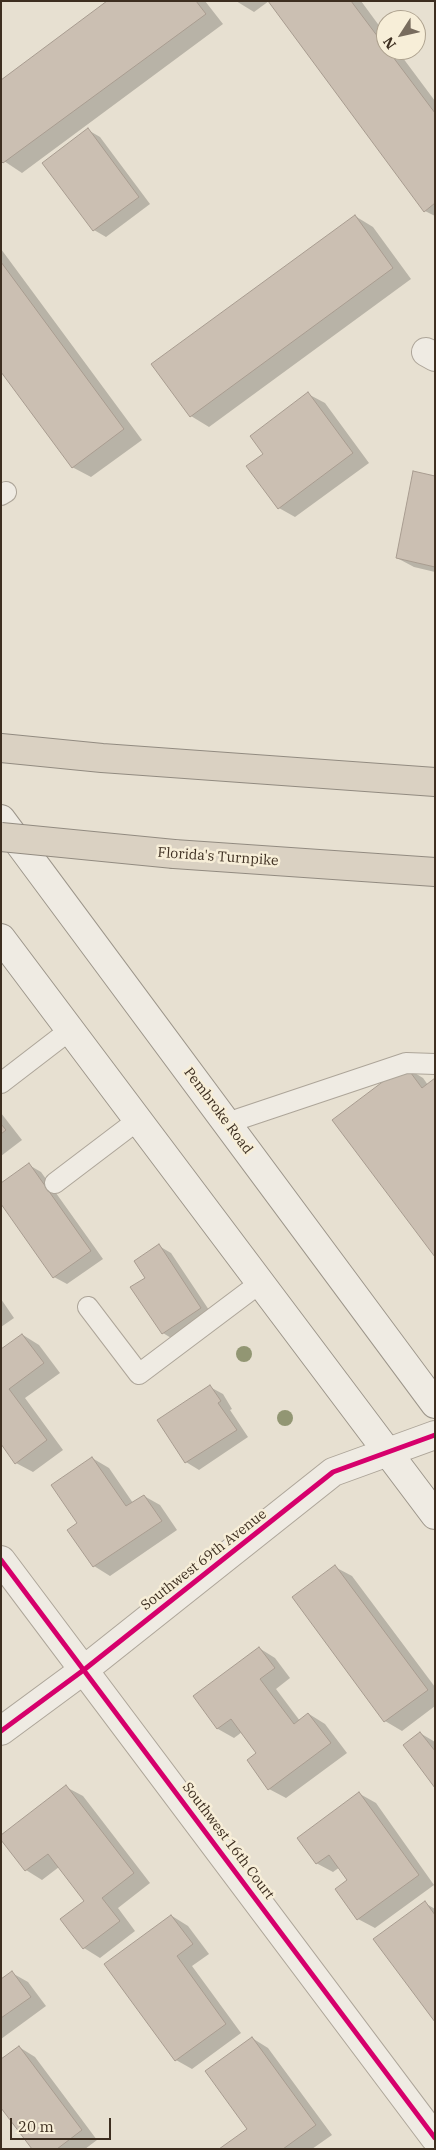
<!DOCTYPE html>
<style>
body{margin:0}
#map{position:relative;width:436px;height:2150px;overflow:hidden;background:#e7e0d1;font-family:"IBM Plex Serif",serif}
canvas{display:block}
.frame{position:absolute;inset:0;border:2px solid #3d2e20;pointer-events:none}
.north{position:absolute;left:376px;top:10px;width:50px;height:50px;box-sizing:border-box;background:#f7eed8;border:1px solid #ada18e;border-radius:50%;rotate:235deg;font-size:14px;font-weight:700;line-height:20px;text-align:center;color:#3d2e20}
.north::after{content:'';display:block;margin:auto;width:18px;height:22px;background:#786c5e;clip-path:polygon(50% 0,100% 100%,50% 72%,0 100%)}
.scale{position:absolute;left:10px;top:2118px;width:101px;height:22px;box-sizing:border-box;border:2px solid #3d2e20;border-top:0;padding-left:6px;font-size:15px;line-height:18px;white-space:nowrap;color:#3d2e20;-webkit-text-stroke:4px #f7eed8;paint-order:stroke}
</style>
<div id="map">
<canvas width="436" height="2150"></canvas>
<div class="frame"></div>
<div class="north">N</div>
<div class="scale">20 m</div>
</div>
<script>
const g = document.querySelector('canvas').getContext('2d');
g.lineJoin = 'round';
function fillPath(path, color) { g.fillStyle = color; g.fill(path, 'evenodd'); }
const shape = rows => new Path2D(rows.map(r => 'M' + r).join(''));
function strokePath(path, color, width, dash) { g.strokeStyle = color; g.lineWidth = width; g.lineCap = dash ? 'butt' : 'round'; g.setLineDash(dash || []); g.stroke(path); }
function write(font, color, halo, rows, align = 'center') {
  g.font = font + ' "IBM Plex Serif",serif'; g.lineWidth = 5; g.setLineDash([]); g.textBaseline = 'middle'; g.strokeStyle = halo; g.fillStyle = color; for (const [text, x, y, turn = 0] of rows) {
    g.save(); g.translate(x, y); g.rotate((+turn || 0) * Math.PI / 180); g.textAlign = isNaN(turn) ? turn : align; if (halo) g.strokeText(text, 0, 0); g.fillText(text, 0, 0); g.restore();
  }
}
fillPath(shape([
 [109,1,205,1,223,24,22,173,1,159],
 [236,1,269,1,254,12],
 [270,1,361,1,386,35,386,50,397,50,435,101,435,216,425,211],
 [88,130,100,137,150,204,106,237,94,230],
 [355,216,373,227,411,279,209,427,191,416,153,364],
 [1,249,142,440,91,477,72,467,1,369],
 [308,394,325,403,369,463,295,517,279,508,265,454],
 [435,477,435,572,414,567,397,558],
 [405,1067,423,1078,428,1085,435,1255],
 [1,1113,22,1140,1,1156],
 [29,1165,41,1172,103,1259,67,1284,54,1277],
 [159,1246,171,1253,213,1316,176,1341,163,1333,132,1287,146,1278],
 [1,1299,14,1318,1,1327],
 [23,1335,39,1345,60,1373,25,1398,63,1450,33,1472,16,1463,1,1351],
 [210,1387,223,1394,232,1409,230,1410,248,1437,199,1470,186,1462],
 [92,1458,109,1468,133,1503,144,1496,160,1505,177,1530,110,1576,94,1566,79,1524],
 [335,1567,352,1576,435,1687,435,1706,402,1731,385,1721,294,1597],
 [259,1648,275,1658,290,1678,276,1689,300,1721,309,1714,325,1724,347,1753,286,1798,269,1789,258,1753,242,1732,234,1738,218,1729,194,1696],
 [420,1733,435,1742,435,1785],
 [66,1787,83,1796,150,1883,118,1908,135,1931,100,1958,84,1948,62,1919,86,1901,59,1867,42,1880,26,1870,1,1838],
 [360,1794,376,1803,434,1885,375,1928,358,1919,349,1880,340,1867,333,1872,316,1863],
 [425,1903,435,1909,435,2020],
 [172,1916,188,1926,209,1954,192,1966,241,2033,192,2069,176,2060],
 [12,1973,28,1982,46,2006,1,2039,1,1981],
 [252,2038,268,2048,332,2135,312,2149,221,2149,248,2129],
 [19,2047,35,2057,97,2140,85,2149,33,2149]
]), '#0003');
const building = shape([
 [107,1,196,1,206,14,3,163,1,161,1,80,107,1],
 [268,1,351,1,435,113,435,203,424,212,268,1],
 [88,128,139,197,93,231,42,163,88,128],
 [355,215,393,268,190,417,151,364,355,215],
 [1,262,124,429,72,468,1,372,1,262],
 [308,392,353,453,278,509,246,466,263,454,250,436,308,392],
 [413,471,435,476,435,567,396,558,413,471],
 [405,1065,422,1088,435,1078,435,1257,332,1120,405,1065],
 [1,1124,6,1130,1,1134,1,1124],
 [29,1163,91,1251,53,1278,1,1204,1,1183,29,1163],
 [159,1244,201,1308,162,1334,130,1287,145,1278,134,1261,159,1244],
 [22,1334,44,1363,9,1389,47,1440,15,1464,1,1444,1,1349,22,1334],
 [210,1385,221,1401,218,1403,237,1430,185,1463,157,1420,210,1385],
 [92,1457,126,1506,144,1495,162,1521,93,1567,67,1530,77,1523,51,1485,92,1457],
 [335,1565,428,1690,384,1722,292,1597,335,1565],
 [259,1647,275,1668,260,1679,294,1724,308,1713,331,1743,268,1790,247,1760,256,1753,231,1719,217,1729,193,1696,259,1647],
 [420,1732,435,1751,435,1788,403,1745,420,1732],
 [66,1785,134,1873,102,1898,120,1921,83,1949,60,1919,84,1901,48,1854,25,1871,1,1840,1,1835,66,1785],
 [359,1792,419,1875,357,1920,335,1889,347,1880,329,1855,316,1864,297,1838,359,1792],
 [425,1901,435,1915,435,2022,373,1939,425,1901],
 [171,1915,193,1944,177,1956,226,2024,175,2061,104,1964,171,1915],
 [12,1971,31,1997,1,2018,1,1979,12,1971],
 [252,2037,316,2125,283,2149,219,2149,247,2129,205,2071,252,2037],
 [19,2046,82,2130,57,2149,32,2149,1,2108,1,2059,19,2046]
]);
fillPath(building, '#cbbfb2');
strokePath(building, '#a89c90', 1);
const service = shape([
 [1,495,6,492],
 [1,1083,70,1030],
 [227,1123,406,1063,435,1064],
 [55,1183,138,1120],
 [88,1307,139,1374,260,1283]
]);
const minor = shape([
 [426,352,435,357],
 [1,1560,435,2138],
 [1,1731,85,1669,333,1472,435,1435]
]);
const secondary = shape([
 [1,819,435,1404],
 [1,938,435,1515]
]);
const motorway = shape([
 [1,748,102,758,435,782],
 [174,854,435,872]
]);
strokePath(service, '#ada599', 22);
strokePath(minor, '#ada599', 30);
strokePath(secondary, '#9c958a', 30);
strokePath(motorway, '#928b80', 30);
strokePath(service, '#efebe3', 20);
strokePath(minor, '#efebe3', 28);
strokePath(secondary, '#efebe3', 28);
strokePath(motorway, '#dad1c2', 28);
const motorwayBridge = shape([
 [1,837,174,854]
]);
strokePath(motorwayBridge, '#928b80', 30, []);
strokePath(motorwayBridge, '#dad1c2', 28);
strokePath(shape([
 [1,1560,435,2138],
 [1,1731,85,1669,333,1472,435,1435]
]), '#d6006c', 5);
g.fillStyle = '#929673';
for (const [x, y] of [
 [244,1354],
 [285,1418]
]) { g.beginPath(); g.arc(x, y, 8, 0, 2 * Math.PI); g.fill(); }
write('14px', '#3d2e20', '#f7eed8', [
 ["Florida's Turnpike",218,857,4],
 ["Pembroke Road",218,1111,53],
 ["Southwest 69th Avenue",204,1560,-38],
 ["Southwest 16th Court",228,1841,53]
]);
</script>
